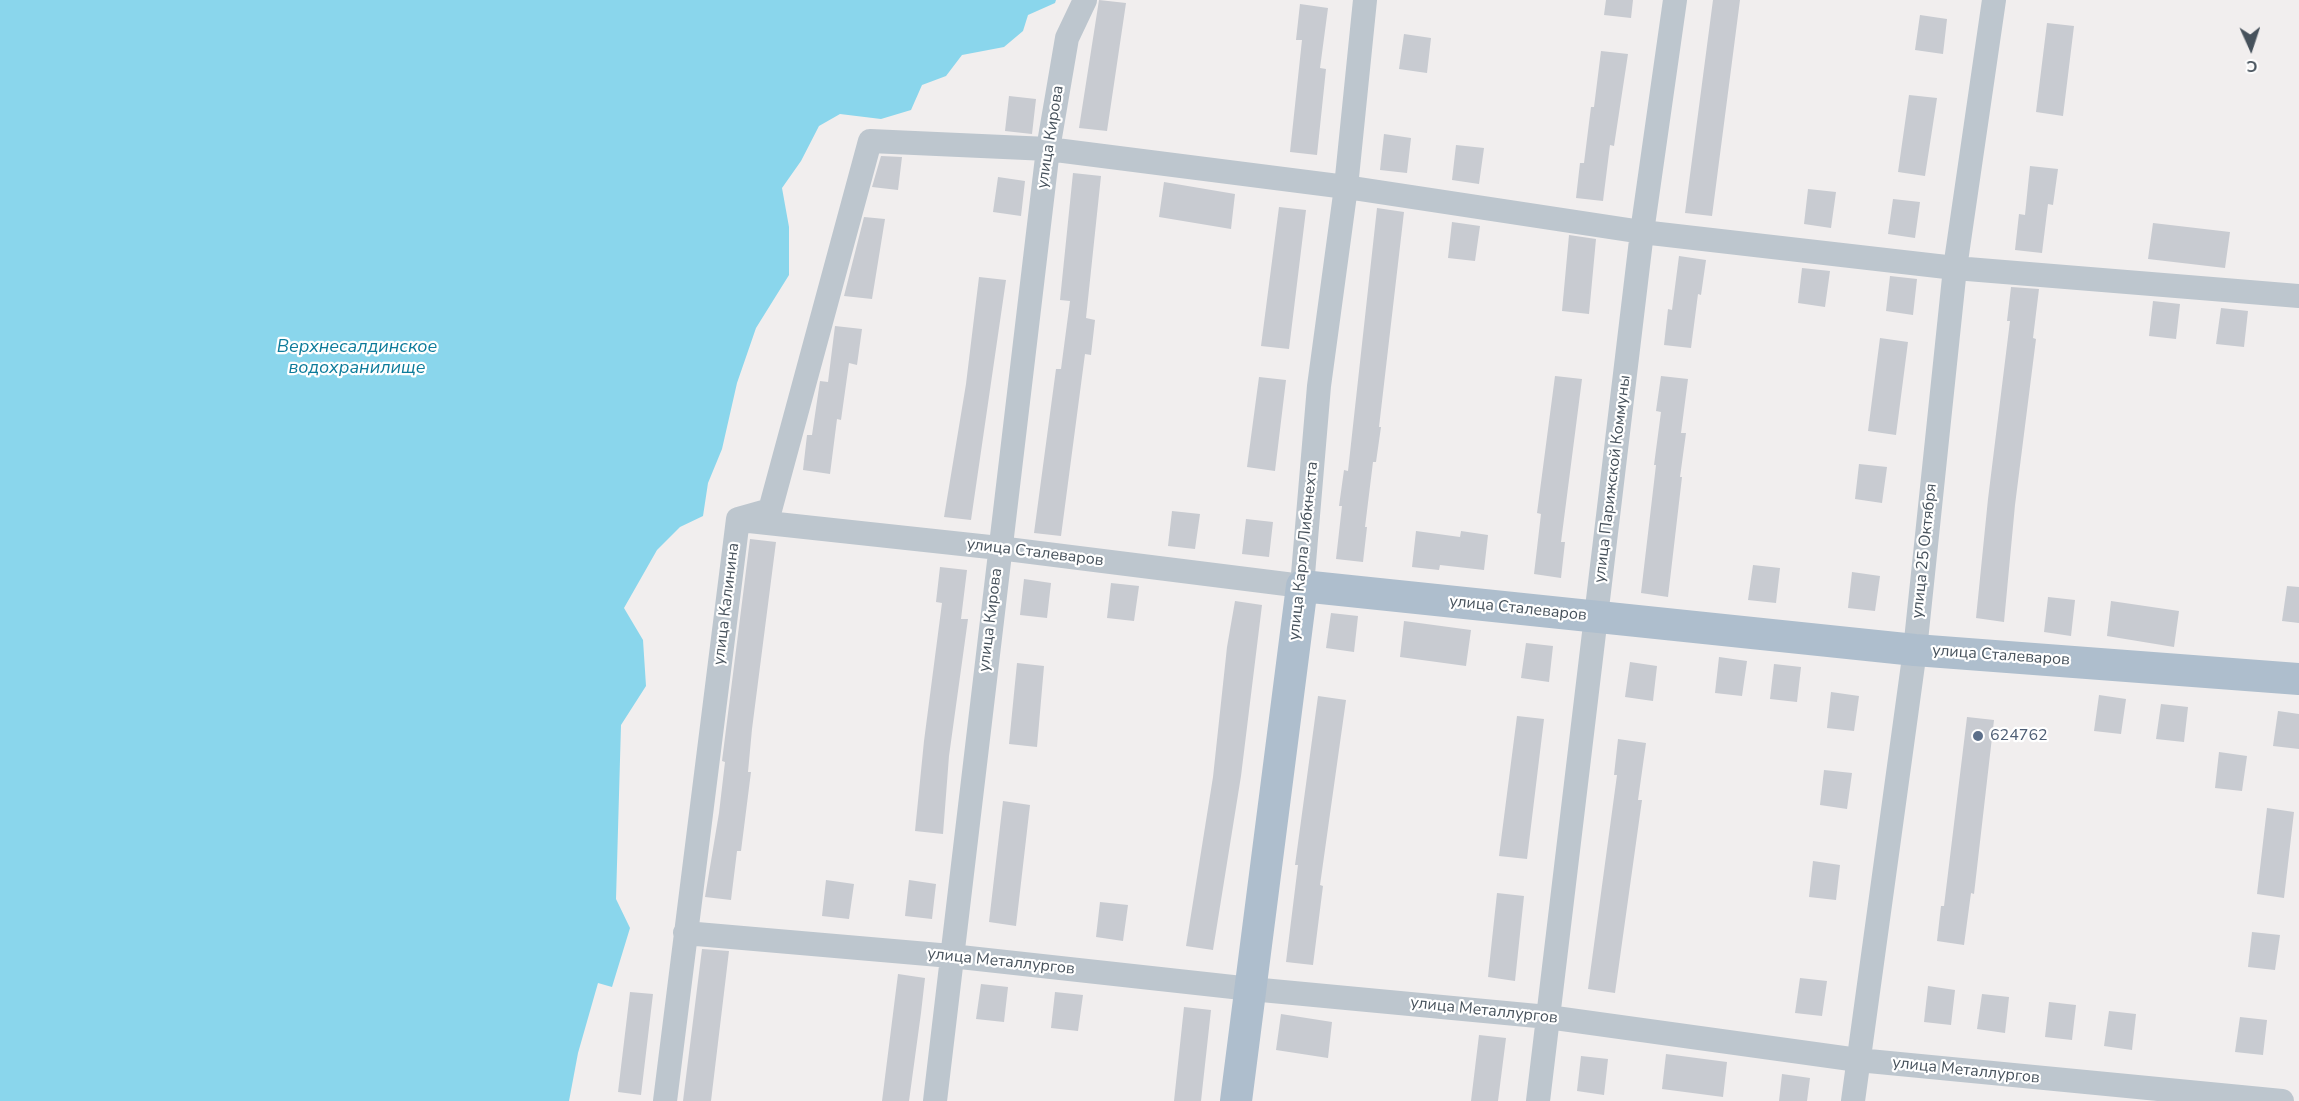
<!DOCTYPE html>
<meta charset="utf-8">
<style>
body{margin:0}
#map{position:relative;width:2299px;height:1101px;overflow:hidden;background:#f1eeee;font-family:"Nunito Sans",sans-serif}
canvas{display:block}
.north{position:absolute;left:2221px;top:18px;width:60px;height:60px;-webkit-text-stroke:4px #fff;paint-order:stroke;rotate:177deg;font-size:16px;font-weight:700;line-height:24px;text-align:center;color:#47525c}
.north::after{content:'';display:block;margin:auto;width:21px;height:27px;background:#47525c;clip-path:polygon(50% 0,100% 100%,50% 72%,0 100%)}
</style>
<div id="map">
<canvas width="2299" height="1101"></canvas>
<div class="north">С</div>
</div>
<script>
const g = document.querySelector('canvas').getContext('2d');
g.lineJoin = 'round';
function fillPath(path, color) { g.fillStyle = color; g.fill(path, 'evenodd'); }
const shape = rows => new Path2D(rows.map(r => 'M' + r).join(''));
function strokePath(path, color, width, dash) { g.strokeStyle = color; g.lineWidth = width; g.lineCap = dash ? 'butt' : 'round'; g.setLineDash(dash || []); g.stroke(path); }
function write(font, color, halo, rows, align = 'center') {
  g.font = font + ' "Nunito Sans",sans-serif'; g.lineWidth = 4.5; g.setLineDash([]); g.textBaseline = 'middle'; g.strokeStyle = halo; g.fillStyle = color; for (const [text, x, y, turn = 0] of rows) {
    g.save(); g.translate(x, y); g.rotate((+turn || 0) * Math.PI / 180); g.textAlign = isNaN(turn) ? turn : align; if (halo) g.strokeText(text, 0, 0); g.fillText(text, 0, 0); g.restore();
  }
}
fillPath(shape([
 [0,0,1056,0,1055,3,1028,15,1023,31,1004,47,962,55,946,76,922,85,911,110,881,119,840,114,819,126,801,161,782,188,789,227,789,275,756,328,737,383,722,449,708,483,703,516,680,527,657,550,624,608,643,640,646,686,621,725,616,899,630,928,612,987,598,983,578,1053,569,1101,0,1101]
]), '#8ad6ec');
fillPath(shape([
 [1099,0,1126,3,1107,131,1079,128],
 [1606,0,1633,0,1631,18,1604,15],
 [1713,0,1740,0,1712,216,1685,213],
 [1300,4,1328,8,1320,68,1326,69,1317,155,1290,152,1302,40,1296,40],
 [1920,15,1947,19,1943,54,1915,50],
 [2047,23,2074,26,2063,116,2036,112],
 [1404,34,1431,38,1427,73,1399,69],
 [1601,51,1628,54,1614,146,1610,145,1603,201,1576,198,1580,163,1584,163,1591,107,1594,107],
 [1909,95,1937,98,1925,176,1898,172],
 [1009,96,1036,99,1032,134,1005,131],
 [1384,134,1411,138,1407,173,1380,170],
 [1456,145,1484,148,1479,184,1452,180],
 [881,156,902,157,898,190,872,187],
 [2030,166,2058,169,2053,205,2048,204,2042,253,2015,250,2019,214,2025,215],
 [1073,173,1101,176,1086,318,1095,320,1091,355,1085,354,1061,536,1034,533,1056,369,1061,369,1070,301,1060,300],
 [998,177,1025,181,1021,216,993,212],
 [1164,182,1235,194,1231,229,1159,217],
 [1808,189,1836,192,1831,228,1804,224],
 [1893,199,1920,202,1915,238,1888,234],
 [1279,207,1306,210,1289,349,1261,346],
 [1377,208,1404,212,1379,427,1381,427,1376,462,1373,462,1365,527,1367,527,1363,562,1336,559,1342,506,1339,506,1344,470,1348,471],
 [864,217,885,219,872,299,844,296],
 [1452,222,1480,226,1475,261,1448,258],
 [2153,223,2230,232,2225,268,2148,259],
 [1569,235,1596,239,1589,314,1562,311],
 [1679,256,1706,260,1701,295,1698,294,1691,348,1664,345,1668,309,1672,310],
 [1802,268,1830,271,1825,307,1798,303],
 [1890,276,1917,279,1913,315,1886,311],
 [979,277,1006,280,971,520,944,517,966,384],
 [2011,287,2039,289,2033,338,2036,339,2015,505,2004,622,1976,618,1988,499,2010,321,2007,321],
 [2153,301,2180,304,2176,339,2149,336],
 [2221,308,2248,311,2244,347,2216,344],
 [835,326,862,329,857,365,849,363,841,420,837,419,830,474,803,470,807,435,812,435,820,381,828,382],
 [1880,338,1908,342,1896,435,1868,431],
 [1555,376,1582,379,1561,542,1565,542,1561,578,1534,574,1541,514,1537,513],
 [1661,376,1688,379,1681,433,1686,433,1680,477,1682,477,1668,597,1641,593,1656,465,1654,465,1661,412,1656,411],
 [1259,377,1286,380,1275,471,1247,467],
 [1859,464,1887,467,1882,503,1855,499],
 [1172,511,1200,514,1195,549,1168,546],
 [1246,519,1273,522,1269,557,1242,554],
 [1416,531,1460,537,1461,531,1488,535,1484,570,1440,565,1439,570,1412,567],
 [750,539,776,542,752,729,748,772,751,772,741,851,737,851,731,900,705,897,719,813,725,762,722,761],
 [1753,565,1780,568,1776,603,1748,600],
 [940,567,967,570,961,619,968,619,949,756,943,834,915,831,924,741,942,603,936,602],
 [1852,572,1880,576,1875,611,1848,608],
 [1024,579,1051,583,1047,618,1020,615],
 [1111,583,1139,586,1134,621,1107,618],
 [2287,586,2299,587,2299,623,2282,621],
 [2048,597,2075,600,2071,636,2044,632],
 [1235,601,1262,605,1241,776,1213,950,1186,946,1213,777,1227,647],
 [2111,601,2179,611,2174,647,2107,636],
 [1331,613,1358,616,1354,652,1326,648],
 [1404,621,1471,630,1466,666,1400,657],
 [1526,643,1553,646,1549,682,1521,678],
 [1719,657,1747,661,1742,696,1715,693],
 [1630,662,1657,666,1653,701,1625,697],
 [1017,663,1044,666,1037,747,1009,744],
 [1774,664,1801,667,1797,702,1770,699],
 [1831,692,1859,696,1854,731,1827,728],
 [2099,695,2126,699,2121,734,2094,731],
 [1318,696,1346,700,1320,885,1323,886,1313,965,1286,962,1298,865,1295,865],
 [2161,704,2188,707,2184,742,2156,739],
 [2278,711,2299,714,2299,749,2273,746],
 [1517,716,1544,719,1527,859,1499,856],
 [1967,717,1994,720,1974,894,1971,893,1964,945,1937,941,1941,906,1944,906],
 [1618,739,1646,743,1638,800,1642,800,1615,993,1588,989,1617,775,1614,775],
 [2219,752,2247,756,2242,791,2215,788],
 [1824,770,1852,773,1847,809,1820,805],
 [1003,801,1030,805,1016,926,989,922],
 [2267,808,2294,812,2284,898,2257,894],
 [1813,861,1840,865,1836,900,1809,897],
 [826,880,854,884,849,919,822,916],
 [909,880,936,884,932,919,905,916],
 [1497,893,1524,896,1515,981,1488,977],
 [1100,902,1128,905,1123,941,1096,937],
 [2252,932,2280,935,2275,970,2248,967],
 [702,949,729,951,711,1101,683,1101],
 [898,974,925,978,921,1013,909,1101,882,1101],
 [1800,978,1827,981,1822,1016,1795,1013],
 [981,984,1008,987,1004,1022,976,1019],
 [1928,986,1955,990,1951,1025,1924,1022],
 [630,992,653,994,641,1095,618,1092],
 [1055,992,1083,995,1078,1031,1051,1028],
 [1982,994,2009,997,2005,1033,1977,1029],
 [2049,1002,2076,1005,2072,1040,2045,1037],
 [1184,1007,1211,1010,1201,1101,1174,1101],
 [2109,1011,2136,1014,2132,1050,2104,1046],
 [1281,1014,1332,1022,1328,1058,1276,1050],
 [2240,1017,2267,1020,2263,1055,2235,1052],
 [1479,1035,1506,1038,1498,1101,1471,1101],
 [1666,1054,1727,1062,1723,1097,1662,1089],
 [1581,1056,1608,1059,1604,1095,1577,1091],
 [1782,1074,1810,1078,1807,1101,1779,1101]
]), '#c8cbd1');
strokePath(shape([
 [749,521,999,548,1302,586,1319,386,1346,187,1365,0],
 [685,933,951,956,1251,989,1548,1017,1858,1060,2282,1101],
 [665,1101,738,519,770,510,870,141,1048,149,1346,187,1642,232,1955,268,2299,296],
 [935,1101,1048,149,1067,38,1085,0],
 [1538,1101,1642,232,1675,0],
 [1853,1101,1915,650,1955,268,1994,0]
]), '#bdc6ce', 24);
strokePath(shape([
 [1236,1101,1302,586,1915,650,2299,679]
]), '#aebecd', 32);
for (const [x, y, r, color] of [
 [1978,736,6,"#5c6f8a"]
]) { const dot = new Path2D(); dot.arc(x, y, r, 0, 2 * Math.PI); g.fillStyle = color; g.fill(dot); strokePath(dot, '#fff', 2); }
write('16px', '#47525c', '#fff', [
 ["улица Кирова",1051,137,-81],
 ["улица Парижской Коммуны",1613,479,-83],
 ["улица Карла Либкнехта",1304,551,-84],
 ["улица 25 Октября",1925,551,-84],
 ["улица Сталеваров",1035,553,7],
 ["улица Калинина",727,604,-83],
 ["улица Сталеваров",1518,609,6],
 ["улица Кирова",991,620,-83],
 ["улица Сталеваров",2001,656,4],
 ["улица Металлургов",1001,962,6],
 ["улица Металлургов",1484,1011,6],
 ["улица Металлургов",1966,1071,6]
]);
write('16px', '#4e5e75', '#fff', [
 ["624762",1990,736]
], 'left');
write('italic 18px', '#0c7b9a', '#fff', [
 ["Верхнесалдинское",357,348],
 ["водохранилище",357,369]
]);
</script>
